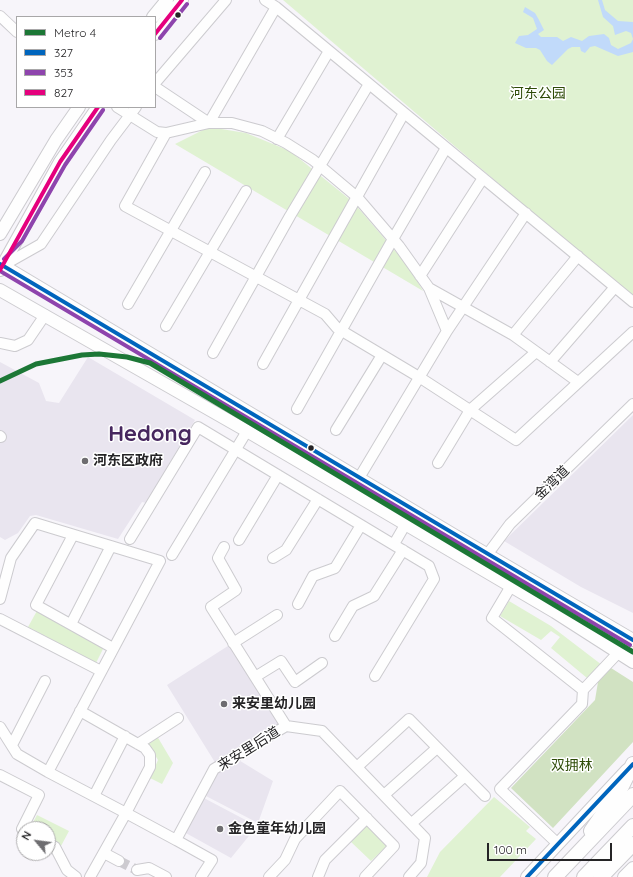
<!DOCTYPE html>
<meta charset="utf-8">
<style>
body{margin:0}
#map{position:relative;width:633px;height:877px;overflow:hidden;background:#f7f5fa;font-family:Quicksand,sans-serif}
canvas{display:block}
.legend{position:absolute;left:16px;top:16px;width:140px;height:92px;box-sizing:border-box;background:#fff;border:1px solid #a8a7a8;margin:0;padding:5px 7px;list-style:none;font-size:12px;color:#252426}
.legend li{display:flex;align-items:center;gap:8px;height:20px}
.legend b{width:20px;border:1px solid #a8a7a8}
.north{position:absolute;left:16px;top:821px;width:40px;height:40px;box-sizing:border-box;background:#fff;border:1px solid #a8a7a8;border-radius:50%;rotate:299deg;font-size:11px;font-weight:700;line-height:16px;text-align:center;color:#252426}
.north::after{content:'';display:block;margin:auto;width:14px;height:18px;background:#6e6d70;clip-path:polygon(50% 0,100% 100%,50% 72%,0 100%)}
.scale{position:absolute;left:487px;top:843px;width:125px;height:18px;box-sizing:border-box;border:2px solid #252426;border-top:0;padding-left:5px;font-size:12px;line-height:14px;white-space:nowrap;color:#252426;-webkit-text-stroke:3px #fff;paint-order:stroke}
</style>
<div id="map">
<canvas width="633" height="877"></canvas>
<ul class="legend">
<li><b style="height:5px;background:#1c7736"></b>Metro 4</li>
<li><b style="height:5px;background:#0065bd"></b>327</li>
<li><b style="height:5px;background:#8e44ad"></b>353</li>
<li><b style="height:5px;background:#e5007d"></b>827</li>
</ul>
<div class="north">N</div>
<div class="scale">100 m</div>
</div>
<script>
const g = document.querySelector('canvas').getContext('2d');
g.lineJoin = 'round';
function fillPath(path, color) { g.fillStyle = color; g.fill(path, 'evenodd'); }
const shape = rows => new Path2D(rows.map(r => 'M' + r).join(''));
function strokePath(path, color, width, dash) { g.strokeStyle = color; g.lineWidth = width; g.lineCap = dash ? 'butt' : 'round'; g.setLineDash(dash || []); g.stroke(path); }
function write(font, color, halo, rows, align = 'center') {
  g.font = font + ' Quicksand,"Noto Sans SC",sans-serif'; g.lineWidth = 3; g.setLineDash([]); g.textBaseline = 'middle'; g.strokeStyle = halo; g.fillStyle = color; for (const [text, x, y, turn = 0] of rows) {
    g.save(); g.translate(x, y); g.rotate((+turn || 0) * Math.PI / 180); g.textAlign = isNaN(turn) ? turn : align; if (halo) g.strokeText(text, 0, 0); g.fillText(text, 0, 0); g.restore();
  }
}
fillPath(shape([
 [88,357,195,420,146,503,142,502,118,539,36,515,30,516,18,533,5,540,0,537,0,362,39,383,46,401,59,403],
 [633,415,633,613,581,587,504,541],
 [231,644,282,724,216,764,167,685],
 [237,759,273,781,258,823,204,795,216,770],
 [202,797,257,826,231,858,184,832]
]), '#e9e5ef');
fillPath(shape([
 [283,0,633,0,633,298],
 [209,127,246,133,290,151,353,202,409,267,423,291,175,144],
 [509,601,551,626,602,665,587,678,551,648,560,637,551,631,541,640,500,616],
 [38,609,105,645,96,663,28,627],
 [157,736,173,763,162,784,150,778,158,760,147,742],
 [494,797,530,827,526,831,536,839,500,877,427,877,440,852],
 [37,815,69,831,61,846,48,838,48,829,30,828],
 [367,825,387,846,371,861,350,841]
]), '#e0f2d2');
fillPath(shape([
 [611,668,633,682,633,742,553,828,511,788,595,700,598,682]
]), '#d1e2c2');
fillPath(shape([
 [598,0,602,0,605,10,618,21,633,22,633,52,618,56,595,46,590,47,585,53,581,51,580,47,572,47,568,49,552,65,547,61,540,50,536,48,526,48,515,43,519,36,528,35,537,29,533,18,523,12,525,7,535,13,539,20,544,30,538,34,541,37,557,37,563,41,571,37,582,41,589,36,604,34,609,38,611,45,618,49,631,43,633,39,631,33,626,31,615,35,613,26,603,17]
]), '#c1dafa');
strokePath(shape([
 [119,861,137,870]
]), '#cdcbd0', 10, [10, 5]);
const minor = shape([
 [265,0,276,7],
 [0,16,17,32],
 [155,83,226,0],
 [155,87,209,123,276,7,633,302],
 [117,107,157,132,166,133,209,123,232,123,262,131,286,143,313,160,357,197,399,246,429,288,447,331,359,478],
 [166,133,125,206,325,314,337,328,419,377,516,440,633,332],
 [277,139,329,51],
 [2,266,41,244,111,140,136,107],
 [420,276,483,178],
 [429,288,513,335,578,382],
 [128,304,205,172],
 [166,326,246,191],
 [447,331,526,213],
 [513,335,578,256],
 [0,343,15,346,28,340,45,315],
 [213,353,290,216,369,84],
 [550,362,615,287],
 [263,364,404,113],
 [297,409,393,239,446,148],
 [336,430,382,355],
 [0,436,1,437],
 [438,463,470,410,536,352],
 [73,535,36,605,113,648],
 [130,539,198,427,429,566,434,579,375,676],
 [239,540,278,475],
 [394,544,405,525],
 [224,547,218,558,236,590,211,607,286,726],
 [172,555,247,431],
 [273,558,286,550,318,499],
 [478,567,510,524,633,404],
 [511,586,492,618,583,690,582,704,500,789,558,844],
 [0,599,11,558,35,523,160,561,48,772,126,813,90,877],
 [298,604,313,576,335,568,361,525],
 [0,619,101,671],
 [71,624,111,546],
 [335,636,353,606,374,596,403,550],
 [233,643,277,615],
 [255,677,281,661,295,682,322,663],
 [583,690,618,653],
 [80,711,145,748,150,755,150,767,126,813,176,840,214,769,286,726,322,731,425,838,421,863,409,877],
 [0,727,17,754,48,772],
 [138,744,178,718],
 [12,745,45,681],
 [357,767,409,719,485,796],
 [0,775,39,795,22,829,24,830],
 [384,795,437,748],
 [94,796,125,736],
 [412,823,465,776],
 [176,840,212,860,201,877],
 [48,843,55,847,67,870,76,877],
 [104,853,119,861],
 [137,870,149,868,166,877],
 [269,877,285,860,295,839,340,791,394,846,365,877],
 [318,877,325,860,367,818]
]);
const major = shape([
 [153,17,167,0],
 [155,34,182,0],
 [0,234,56,140,79,107],
 [0,264,452,534,633,640],
 [0,270,60,162,98,107],
 [0,290,247,431,555,612,633,662],
 [527,877,627,770],
 [624,877,633,868]
]);
const highway = shape([
 [591,831,622,786,633,764],
 [555,877,633,795],
 [584,877,633,826],
 [601,877,633,844]
]);
strokePath(minor, '#cccbcf', 12);
strokePath(major, '#cccbcf', 14);
strokePath(highway, '#cccbcf', 16);
strokePath(minor, '#fefefe', 10);
strokePath(major, '#fefefe', 12);
strokePath(highway, '#fefefe', 14);
strokePath(shape([
 [0,264,633,640],
 [527,877,633,764]
]), '#0065bd', 4);
strokePath(shape([
 [160,38,187,4],
 [4,259,22,241,65,165,103,110],
 [0,271,630,645]
]), '#8e44ad', 4);
strokePath(shape([
 [155,34,182,0],
 [0,270,60,162,98,107]
]), '#e5007d', 4);
strokePath(shape([
 [0,381,36,364,82,355,99,354,127,357,150,363,633,652]
]), '#1c7736', 5);
for (const [x, y, r, color] of [
 [178,15,3.5,"#252426"],
 [311,448,3.5,"#252426"],
 [85,461,4,"#6e6d70"],
 [224,704,4,"#6e6d70"],
 [220,829,4,"#6e6d70"]
]) { const dot = new Path2D(); dot.arc(x, y, r, 0, 2 * Math.PI); g.fillStyle = color; g.fill(dot); strokePath(dot, '#fff', 1.5); }
write('14px', '#2e4b07', '#fff', [
 ["河东公园",538,94],
 ["双拥林",572,766]
]);
write('bold 14px', '#252426', '#fff', [
 ["河东区政府",93,461],
 ["来安里幼儿园",232,704],
 ["金色童年幼儿园",228,829]
], 'left');
write('14px', '#252426', '#fff', [
 ["金湾道",552,483,-44],
 ["来安里后道",249,749,-32]
]);
write('bold 22px', '#47275f', '#fff', [
 ["Hedong",150,434]
]);
</script>
